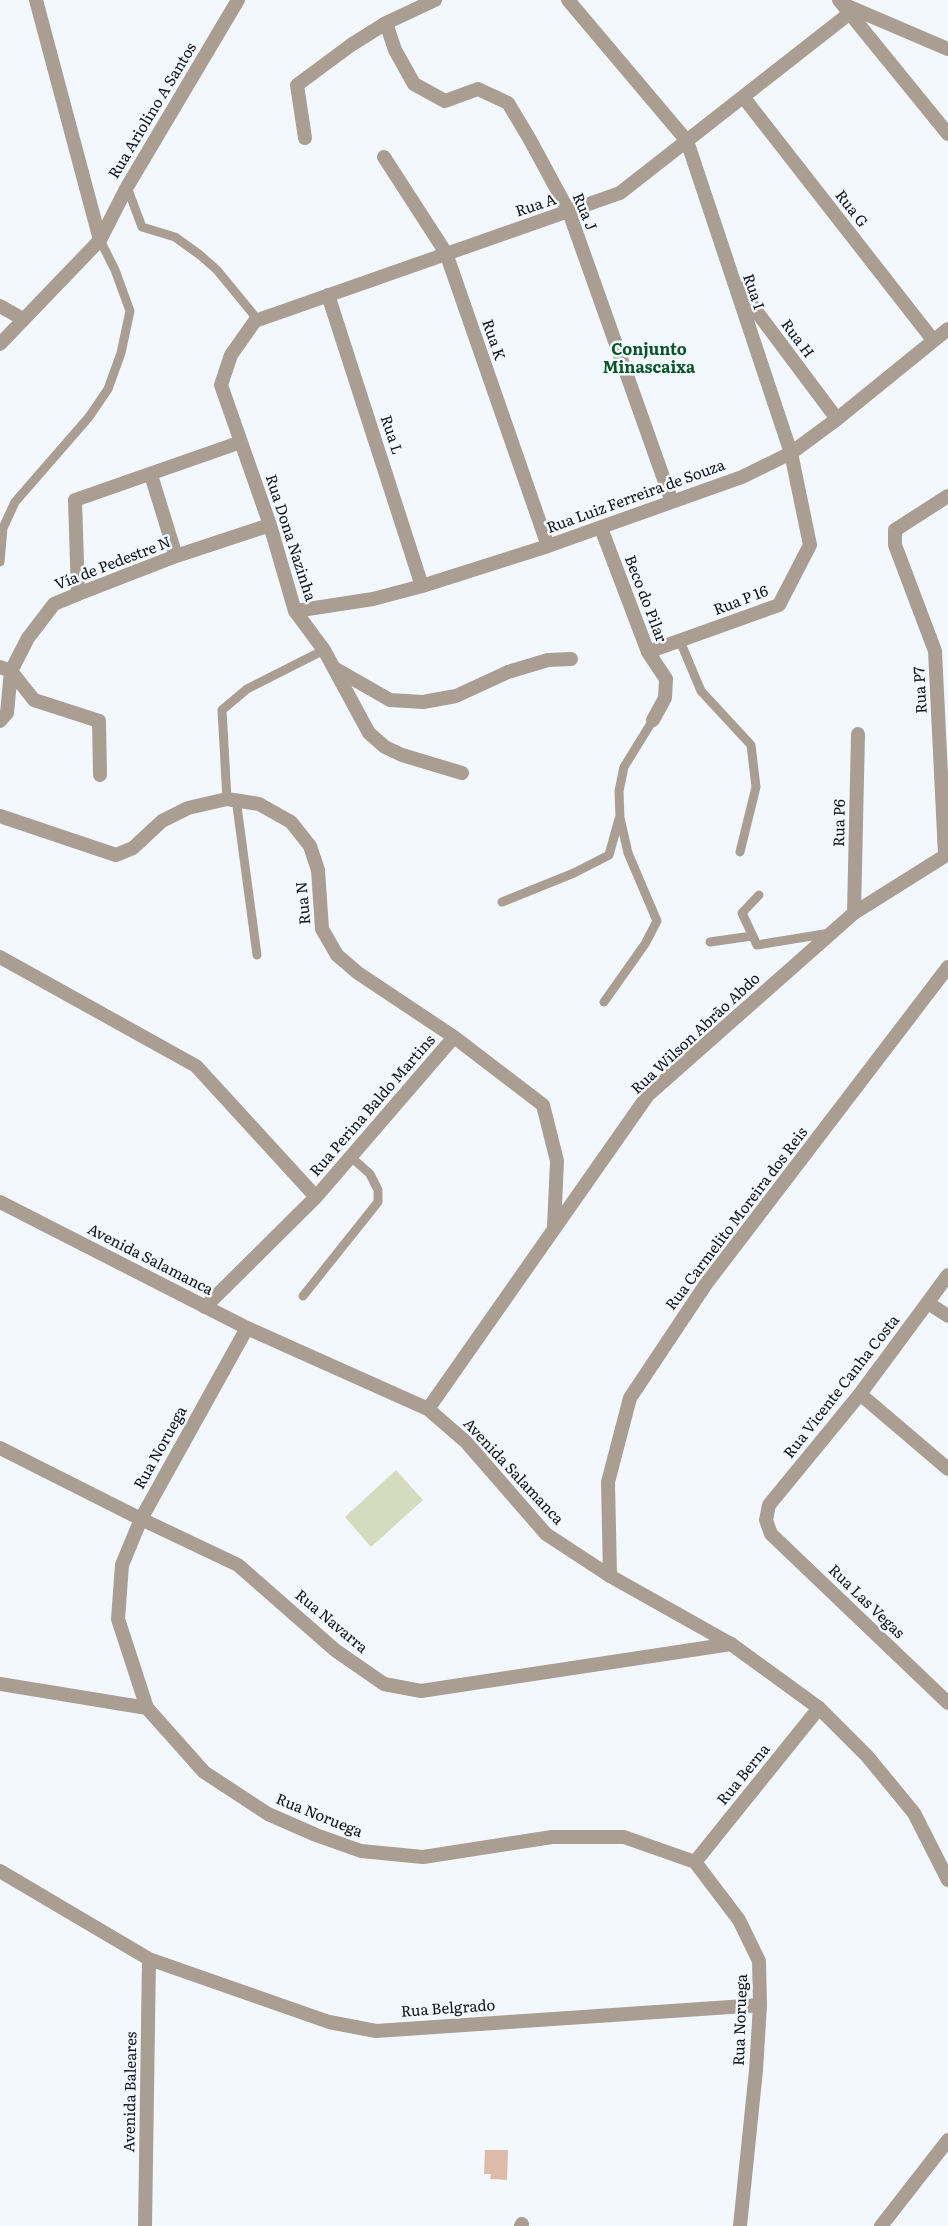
<!DOCTYPE html>
<meta charset="utf-8">
<style>
body{margin:0}
canvas{display:block;background:#f3f8fe}
</style>
<canvas width="948" height="2226"></canvas>
<script>
const g = document.querySelector('canvas').getContext('2d');
g.lineJoin = 'round';
function fillPath(path, color) { g.fillStyle = color; g.fill(path, 'evenodd'); }
const shape = rows => new Path2D(rows.map(r => 'M' + r).join(''));
function strokePath(path, color, width, dash) { g.strokeStyle = color; g.lineWidth = width; g.lineCap = dash ? 'butt' : 'round'; g.setLineDash(dash || []); g.stroke(path); }
function write(font, color, halo, rows, align = 'center') {
  g.font = font + ' Literata,serif'; g.lineWidth = 5; g.setLineDash([]); g.textBaseline = 'middle'; g.strokeStyle = halo; g.fillStyle = color; for (const [text, x, y, turn = 0] of rows) {
    g.save(); g.translate(x, y); g.rotate((+turn || 0) * Math.PI / 180); g.textAlign = isNaN(turn) ? turn : align; if (halo) g.strokeText(text, 0, 0); g.fillText(text, 0, 0); g.restore();
  }
}
fillPath(shape([
 [396,1470,423,1500,371,1547,345,1517]
]), '#d5dbbe');
fillPath(shape([
 [485,2150,508,2150,507,2180,490,2179,491,2174,484,2174]
]), '#debaa9');
strokePath(shape([
 [127,187,142,227,175,237,200,255,217,270,258,320],
 [0,562,3,528,15,502,89,417,108,389,121,353,130,311,115,270,100,240],
 [680,641,701,691,751,745,756,787,740,852],
 [227,799,222,710,247,689,324,650],
 [236,799,257,955],
 [759,895,742,913,757,945,830,933],
 [502,902,574,873,609,855,619,819],
 [710,942,752,936],
 [604,1002,645,944,657,921,628,853,620,818,619,791,624,767,653,720],
 [303,1296,378,1202,378,1190,370,1174,351,1157]
]), '#a99e91', 9);
strokePath(shape([
 [0,667,11,671,28,638,54,604,78,594],
 [0,721,7,713,11,671,34,700,99,721,100,775]
]), '#a99e91', 14);
strokePath(shape([
 [36,0,100,240],
 [568,0,687,141,791,453,810,545,779,605,648,652],
 [839,0,948,134],
 [845,5,948,49],
 [386,23,395,50,414,84,445,101,478,89,508,103,529,138,569,212,672,502],
 [744,98,933,340],
 [305,138,297,85,351,45,386,23,435,0],
 [384,157,446,253,548,546],
 [739,288,837,419],
 [328,295,422,586],
 [0,306,23,319],
 [0,344,100,240,127,187,238,0],
 [241,442,75,500,78,594,176,556,270,525],
 [151,475,176,556],
 [601,528,648,652,666,679,665,698,653,720],
 [295,611,373,599,422,586,548,546,742,477,791,453,837,419,948,329],
 [334,668,390,700,423,702,456,696,508,672,548,660,571,659],
 [462,773,402,755,385,747,369,733,324,650,295,611,270,525,221,385,231,355,255,321,620,193,850,13],
 [0,816,116,855,133,848,162,821,188,808,227,799,259,804,291,822,310,846,318,870,322,929,337,955,358,973,454,1037,543,1105,557,1161,554,1227],
 [945,855,935,651,895,545,895,530,948,496],
 [854,913,858,734],
 [0,957,196,1066,316,1197],
 [948,1275,860,1394,769,1505,766,1520,771,1534,948,1703],
 [928,1303,948,1316],
 [205,1307,316,1197,454,1037],
 [247,1328,141,1519,122,1565,118,1619,147,1708,204,1772,268,1814,316,1835,361,1851,423,1857,552,1837,624,1837,695,1862,739,1920,759,1961,760,2005,756,2070,740,2226],
 [860,1394,948,1469],
 [428,1409,648,1095,854,913,948,854],
 [0,1448,141,1519,238,1565,335,1650,384,1684,421,1691,731,1644],
 [610,1576,608,1482,630,1398,706,1284,948,967],
 [0,1684,147,1708],
 [695,1862,819,1708],
 [0,1871,149,1959,329,2022,376,2031,760,2005],
 [145,2226,149,1959],
 [521,2226,522,2224]
]), '#a99e91', 14);
strokePath(shape([
 [0,1202,247,1328,428,1409,466,1442,546,1534,610,1576,731,1644,819,1708,867,1756,914,1813,948,1880],
 [881,2226,948,2140]
]), '#a99e91', 14);
write('15px', '#101215', '#f3f8fe', [
 ["Rua Ariolino A Santos",153,111,-59],
 ["Rua A",536,206,-18],
 ["Rua G",851,209,52],
 ["Rua J",584,212,67],
 ["Rua I",753,292,71],
 ["Rua H",797,339,53],
 ["Rua K",493,340,71],
 ["Rua L",391,435,72],
 ["Rua Luiz Ferreira de Souza",636,497,-20],
 ["Rua Dona Nazinha",290,538,72],
 ["Vía de Pedestre N",113,564,-21],
 ["Beco do Pilar",645,599,69],
 ["Rua P 16",741,601,-21],
 ["Rua P7",921,690,-93],
 ["Rua P6",840,823,-89],
 ["Rua N",304,903,-95],
 ["Rua Wilson Abrão Abdo",696,1034,-43],
 ["Rua Perina Baldo Martins",373,1106,-49],
 ["Rua Carmelito Moreira dos Reis",737,1219,-53],
 ["Avenida Salamanca",150,1260,27],
 ["Rua Vicente Canha Costa",842,1387,-52],
 ["Rua Noruega",161,1448,-61],
 ["Avenida Salamanca",513,1472,47],
 ["Rua Las Vegas",866,1602,44],
 ["Rua Navarra",331,1622,40],
 ["Rua Berna",744,1775,-51],
 ["Rua Noruega",319,1816,22],
 ["Rua Belgrado",448,2009,-4],
 ["Rua Noruega",741,2020,-88],
 ["Avenida Baleares",131,2092,-89]
]);
write('bold 16px', '#0a5428', '#f3f8fe', [
 ["Conjunto",649,350],
 ["Minascaixa",649,368]
]);
</script>
